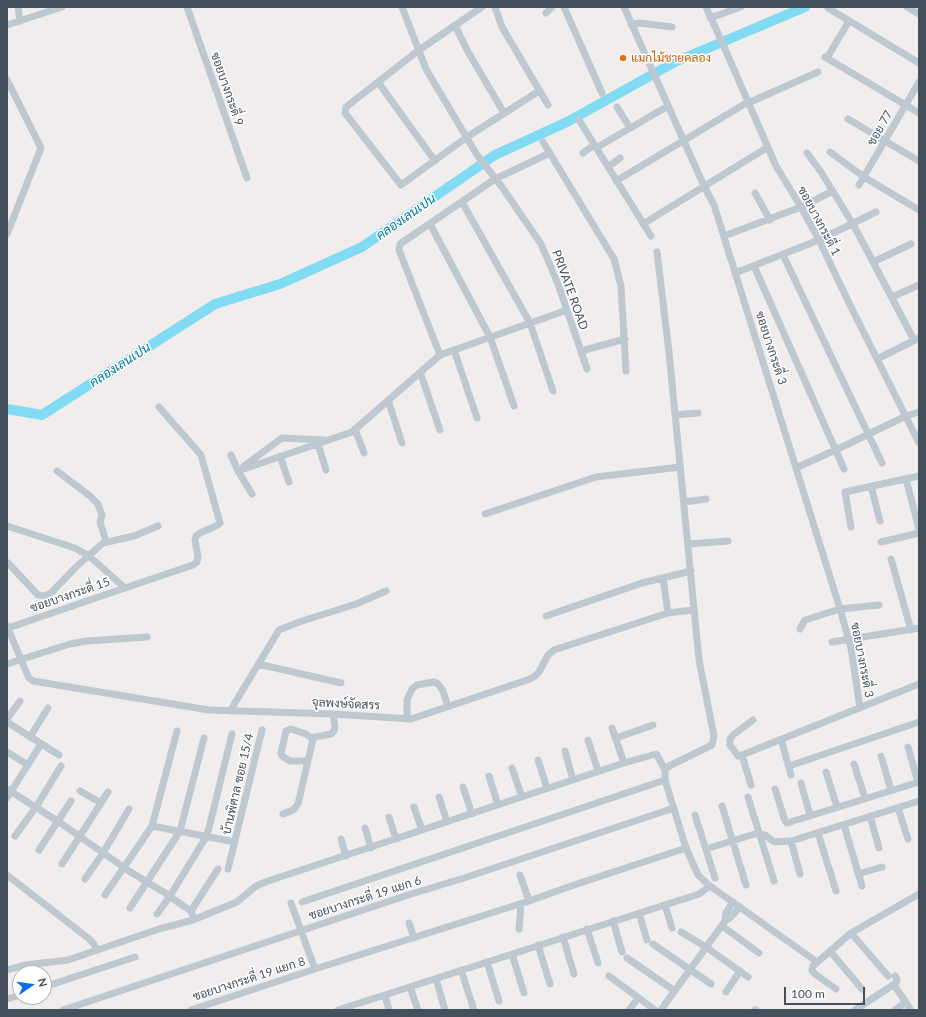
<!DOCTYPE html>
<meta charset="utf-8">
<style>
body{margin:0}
#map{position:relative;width:926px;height:1017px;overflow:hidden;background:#f1eded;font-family:Lato,sans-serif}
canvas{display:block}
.frame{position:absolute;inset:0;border:8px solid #44515d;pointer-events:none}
.north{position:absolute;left:12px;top:965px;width:40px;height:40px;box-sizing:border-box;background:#fff;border:1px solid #b4b9be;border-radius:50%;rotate:77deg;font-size:11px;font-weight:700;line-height:16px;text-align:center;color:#44515d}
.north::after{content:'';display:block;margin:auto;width:14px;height:18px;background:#0a6dee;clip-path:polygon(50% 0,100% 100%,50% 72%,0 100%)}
.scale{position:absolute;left:784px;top:987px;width:81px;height:18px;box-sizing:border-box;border:2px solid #44515d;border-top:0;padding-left:5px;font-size:12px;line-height:14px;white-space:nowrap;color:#44515d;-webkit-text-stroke:3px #fff;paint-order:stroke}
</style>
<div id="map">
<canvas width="926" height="1017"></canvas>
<div class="frame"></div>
<div class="north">N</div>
<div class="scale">100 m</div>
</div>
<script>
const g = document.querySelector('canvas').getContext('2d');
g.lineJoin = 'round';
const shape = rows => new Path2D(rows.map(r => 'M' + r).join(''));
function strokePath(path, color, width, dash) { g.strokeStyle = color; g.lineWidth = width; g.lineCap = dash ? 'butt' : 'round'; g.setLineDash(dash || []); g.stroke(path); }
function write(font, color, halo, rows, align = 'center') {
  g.font = font + ' Lato,Sarabun,sans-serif'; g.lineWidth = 3; g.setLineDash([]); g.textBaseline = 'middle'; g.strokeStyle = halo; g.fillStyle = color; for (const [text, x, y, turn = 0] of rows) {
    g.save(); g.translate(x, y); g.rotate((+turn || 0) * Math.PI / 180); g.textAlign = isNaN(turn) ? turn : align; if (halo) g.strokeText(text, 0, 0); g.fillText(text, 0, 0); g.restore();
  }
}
strokePath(shape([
 [7,409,42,415,215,304,280,284,362,247,495,155,567,122,675,62,805,7]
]), '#81dbf3', 10);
strokePath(shape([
 [18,7,20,21],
 [187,7,247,178],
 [402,7,426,69,477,155,502,187,541,244,558,284,587,369],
 [482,7,419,50,346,107,345,113,401,185,467,137,539,91],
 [495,7,502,27,548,105],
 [564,7,602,93],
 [624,7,704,186,714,205,840,609,851,648,860,708],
 [706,7,722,42,776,166,801,207,819,240,850,305,919,443],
 [907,7,919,14],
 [828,8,919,63],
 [546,13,552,7],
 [710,18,741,7],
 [631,24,639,23,672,27],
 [7,25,62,7],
 [455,25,467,50,504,113],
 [825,57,919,113],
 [827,58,849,21],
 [7,80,41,148,7,234],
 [378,82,435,161],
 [748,103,818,72],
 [617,107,630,128],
 [848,119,919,161],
 [579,120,651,236],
 [543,142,614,259,621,286,626,371],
 [596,148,668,106],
 [830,152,864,177,919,210],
 [583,153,594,145],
 [807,153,821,172,853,224,914,340],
 [608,167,620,158],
 [616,181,748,102],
 [859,185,919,82],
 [755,193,770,220],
 [462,202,530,323,553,391],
 [430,224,490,337,514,406],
 [643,224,768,147],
 [724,236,801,207,833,191],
 [657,252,669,352,699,660,714,736,712,745,669,766,665,770],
 [783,255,882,463],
 [873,262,911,244],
 [754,266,844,469],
 [735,273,819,240,876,212],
 [892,297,919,285],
 [454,350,477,418],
 [581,351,625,339],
 [440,355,399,250,400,244,495,179,550,153],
 [877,359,919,338],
 [420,372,440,430],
 [388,400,402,443],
 [675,415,698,413],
 [355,429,364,453],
 [318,444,326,470],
 [231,455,238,471,252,494],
 [280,456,289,482],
 [244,466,282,438,323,440],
 [796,468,844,446,906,416,919,412],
 [57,471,90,496,98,504,102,515,100,522,106,541],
 [238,471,352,432,440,355,567,310],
 [906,479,919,529],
 [871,486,880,521],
 [684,502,706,499],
 [485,514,596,477,680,467],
 [7,526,75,548,89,556,125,588,8,628],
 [851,527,845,492,919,476],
 [881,542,919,533],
 [688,544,728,541],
 [891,559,911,630],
 [8,563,38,595,45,596,52,592,76,567,103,543,134,536,158,526],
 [663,578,668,613],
 [125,588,193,565,197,562,198,557,195,540,196,536,200,533,218,525,220,523,201,455,159,407],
 [546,616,642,583,691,571],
 [7,626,27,674,29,678,33,681,209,710,333,714,411,719,530,679,535,676,539,672,548,655,554,650,668,613,693,610],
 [800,629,805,620,840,609,879,605],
 [832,642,919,628],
 [7,664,70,644,87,641,147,637],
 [258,664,341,683],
 [230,711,279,630,299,622,356,604,386,591],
 [7,719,20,701],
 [407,719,407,700,412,689,417,685,434,682,438,684,442,689,448,706],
 [753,720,733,735,730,739,730,745,738,756,742,755,919,684],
 [7,722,59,755],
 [612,728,624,763],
 [30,737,48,708],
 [616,738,653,725],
 [781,739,791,775],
 [588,740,598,771],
 [908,747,918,782],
 [565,751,573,780],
 [7,752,28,765],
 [742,755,751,785],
 [881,756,891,790],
 [538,760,547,788],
 [307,761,290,761,282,756,281,753,286,731,291,729,306,734,313,739],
 [854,764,865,798],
 [789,766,919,722],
 [512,768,522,797],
 [826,772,837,807],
 [489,776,498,805],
 [801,783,810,815],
 [463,787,472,814],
 [7,789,59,822,129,871,170,896],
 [775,789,785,821,787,823,919,782],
 [80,791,101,803],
 [439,797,447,822],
 [748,797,774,881],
 [7,798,41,744],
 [722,806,746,885],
 [414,807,422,830],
 [898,808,908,839],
 [283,814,293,810,298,804,313,739,315,737,331,734,334,731,335,727,333,714],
 [695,815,715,878],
 [870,816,879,848],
 [389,817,396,839],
 [844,825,862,886],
 [152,826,235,842],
 [365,828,371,848],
 [818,833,836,891],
 [15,836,36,807,61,766],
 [341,839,346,856],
 [791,841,800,874],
 [706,849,758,833,765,835,774,842,791,841,919,801],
 [39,850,71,801],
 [62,864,108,792],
 [228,869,262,730],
 [858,874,882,867],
 [7,875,88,938,94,944,97,950],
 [520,875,529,901],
 [85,879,103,853,129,809],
 [105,895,152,826,177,731],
 [172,898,191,911,192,914],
 [302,902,665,780],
 [291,903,315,969],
 [665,905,672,928],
 [130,908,180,831,204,738],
 [191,911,218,869],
 [639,913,647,940],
 [157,914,170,896,206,837,209,828,232,734],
 [613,921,622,952],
 [725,921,726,913,733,902],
 [409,923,414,938],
 [722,926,759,953],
 [519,929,521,904],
 [587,929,598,963],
 [681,932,706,947,748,977],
 [851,933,888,976],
 [563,937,574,974],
 [653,944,711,984],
 [538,945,550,984],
 [830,951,862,989],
 [512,954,524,993],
 [627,958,675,991],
 [487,962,499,1001],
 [7,970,25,965,68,960,159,929,193,920,237,902,256,886,268,881,624,763,656,754,657,755,665,770,665,780,686,848,698,875,710,886,817,962],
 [461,970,474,1010],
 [609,976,655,1010],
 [436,979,445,1010],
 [894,985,911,1010],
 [44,987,135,957],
 [410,987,418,1010],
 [836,989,815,974,812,971,813,966,851,933,919,894],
 [726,992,740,971],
 [385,995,389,1010],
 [7,999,20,995],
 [63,1010,408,895,464,878,674,808],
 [191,1010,315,969,529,901,571,886,686,848],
 [338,1010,699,894,710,886],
 [629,1010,638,998],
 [661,1010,725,921,731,917,740,907],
 [755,1010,756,1010],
 [855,1010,896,983,897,979,895,976],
 [895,1010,906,1002]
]), '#bdc8d1', 7);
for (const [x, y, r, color] of [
 [623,58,4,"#e8710a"]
]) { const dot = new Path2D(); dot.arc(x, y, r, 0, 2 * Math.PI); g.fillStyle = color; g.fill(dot); strokePath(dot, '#fff', 1.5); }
write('12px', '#c56008', '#fff', [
 ["แมกไม้ชายคลอง",631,58]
], 'left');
write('12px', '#44515d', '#fff', [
 ["ซอยบางกระดี่ 9",227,89,71],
 ["ซอย 77",880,128,-60],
 ["ซอยบางกระดี่ 1",819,221,62],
 ["PRIVATE ROAD",570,290,70],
 ["ซอยบางกระดี่ 3",771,348,72],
 ["ซอยบางกระดี่ 15",70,595,-19],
 ["ซอยบางกระดี่ 3",862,660,79],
 ["จุลพงษ์จัดสรร",346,704,3],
 ["บ้านพิศาล ซอย 15/4",238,784,-77],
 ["ซอยบางกระดี่ 19 แยก 6",365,898,-18],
 ["ซอยบางกระดี่ 19 แยก 8",249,979,-18]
]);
write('italic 13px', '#037a9c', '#fff', [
 ["คลองเลนเปน",406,217,-35],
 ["คลองเลนเปน",120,365,-33]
]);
</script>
